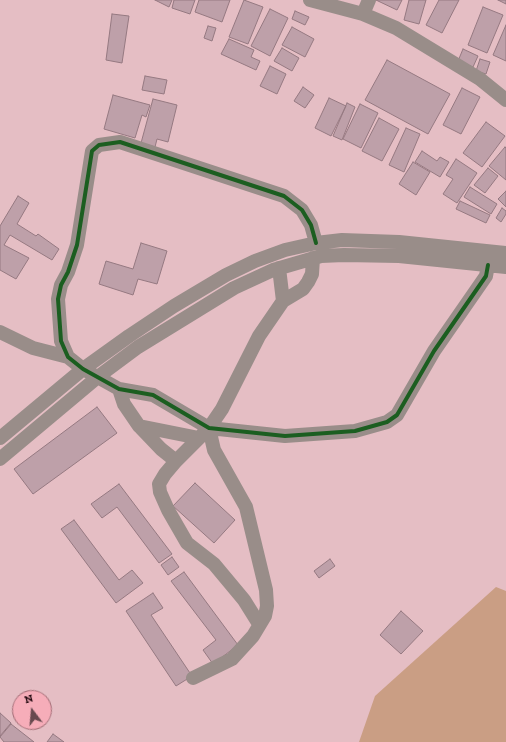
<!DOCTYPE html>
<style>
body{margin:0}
#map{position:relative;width:506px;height:742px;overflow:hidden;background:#e5bec4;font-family:"Zilla Slab",serif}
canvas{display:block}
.north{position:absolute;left:12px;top:690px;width:40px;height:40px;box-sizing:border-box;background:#f6adb9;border:1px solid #a26c75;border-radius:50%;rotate:344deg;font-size:11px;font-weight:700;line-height:16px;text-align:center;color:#240a10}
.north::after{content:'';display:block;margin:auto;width:14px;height:18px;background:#68494f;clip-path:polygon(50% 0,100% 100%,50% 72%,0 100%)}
</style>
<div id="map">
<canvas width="506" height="742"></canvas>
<div class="north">N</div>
</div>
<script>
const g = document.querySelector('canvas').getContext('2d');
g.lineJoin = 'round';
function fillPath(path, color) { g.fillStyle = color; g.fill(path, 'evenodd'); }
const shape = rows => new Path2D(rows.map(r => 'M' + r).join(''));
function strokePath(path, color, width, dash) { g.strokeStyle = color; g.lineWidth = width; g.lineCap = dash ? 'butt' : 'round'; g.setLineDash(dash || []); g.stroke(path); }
fillPath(shape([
 [496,587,506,591,506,742,359,742,375,696]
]), '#ca9e84');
const building = shape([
 [155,0,172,0,169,7,155,0],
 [174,0,195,0,190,14,172,8,174,0],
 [199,0,230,0,222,22,195,12,199,0],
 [244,0,263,7,248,44,229,37,244,0],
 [376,0,402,0,397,10,376,0],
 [409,0,426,0,419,24,404,20,409,0],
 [439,0,459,0,442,33,426,25,439,0],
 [498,0,506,0,506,4,498,0],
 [483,7,503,15,487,53,468,45,483,7],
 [270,9,288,18,270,56,251,46,270,9],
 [295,11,309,17,305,25,292,19,295,11],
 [112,14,129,16,122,63,106,60,112,14],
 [506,25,506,61,493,55,506,25],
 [208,26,216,28,212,41,204,38,208,26],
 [292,27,314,39,305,57,282,45,292,27],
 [229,39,254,50,251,57,260,61,256,70,221,54,229,39],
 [282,48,299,58,292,71,274,61,282,48],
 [463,49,478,56,473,67,458,61,463,49],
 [480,59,490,62,486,74,476,71,480,59],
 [387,60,450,94,428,134,365,100,387,60],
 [270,66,286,74,277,94,260,86,270,66],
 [145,76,167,80,164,94,142,90,145,76],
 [303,87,314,95,305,108,294,101,303,87],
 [462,88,480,97,461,134,443,125,462,88],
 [113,95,150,105,146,117,142,115,135,138,104,129,113,95],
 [329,98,346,106,331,136,315,128,329,98],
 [153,99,177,105,168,142,157,139,155,147,141,143,153,99],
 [347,103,355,107,342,140,333,136,347,103],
 [360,104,378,113,361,148,343,139,360,104],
 [379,118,399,129,382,161,362,151,379,118],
 [486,122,505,136,482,167,463,153,486,122],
 [406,128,420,134,404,172,389,165,406,128],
 [505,147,506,148,506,180,489,166,505,147],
 [422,151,437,161,440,157,449,162,440,177,415,162,422,151],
 [456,159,477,173,457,203,443,194,453,179,446,175,456,159],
 [413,162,430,172,416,195,399,184,413,162],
 [488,168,498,176,485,193,474,185,488,168],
 [470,187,497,204,491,214,464,197,470,187],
 [506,191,506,207,498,199,506,191],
 [18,196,29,203,17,224,36,236,38,234,59,249,52,260,10,235,4,245,29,258,16,279,0,270,0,226,18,196],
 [460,201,490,215,486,223,456,209,460,201],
 [502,208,506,211,506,214,501,222,496,218,502,208],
 [141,243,167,251,157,284,138,279,133,295,99,284,106,261,133,269,141,243],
 [97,407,117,433,33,494,14,469,97,407],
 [195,483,235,520,214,543,173,506,195,483],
 [119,484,172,554,159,563,117,507,102,518,91,504,119,484],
 [74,520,119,580,132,570,143,583,116,603,61,529,74,520],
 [172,557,179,567,168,575,161,565,172,557],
 [330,559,335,566,319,578,314,571,330,559],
 [184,572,238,645,213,664,203,650,216,640,171,581,184,572],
 [153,593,163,608,151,615,192,676,176,686,126,611,153,593],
 [401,611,423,631,401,654,380,635,401,611],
 [0,713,11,723,0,736,0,713],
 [11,724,34,742,4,742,0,737,11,724],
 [53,734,64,742,47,742,53,734]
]);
fillPath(building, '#bea0a9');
strokePath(building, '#957981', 1);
strokePath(shape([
 [310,0,363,14,396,28,480,79,506,100],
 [363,14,369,0],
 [316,243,311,225,302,210,284,196,120,142,99,145,92,151,77,245,68,272,61,285,58,299,61,341,68,357,83,369,119,389,153,395,209,428,285,436,355,431,387,422,397,415,434,351,486,276,488,265],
 [279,268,283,301],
 [0,332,33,348,68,357],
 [119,389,124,404,139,426,161,449,176,461],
 [139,426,199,438],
 [0,438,83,369,129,336,174,306,226,275,255,261,285,250,316,243,342,240,399,242,506,253],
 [0,459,99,376,138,347,234,288,273,270,321,256,344,255,399,256,506,267],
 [259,624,244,600,214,564,187,543,168,510,160,492,159,484,165,474,176,461,209,428,222,409,259,336,283,301,303,289,308,282,312,274,313,258],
 [193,678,232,659,253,636,265,616,267,606,266,590,246,507,214,450,209,428]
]), '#998d89', 14);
strokePath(shape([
 [316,243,311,225,302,210,284,196,120,142,99,145,92,151,77,245,68,272,61,285,58,299,61,341,68,357,83,369,119,389,153,395,209,428,285,436,355,431,387,422,397,415,434,351,486,276,488,265]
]), '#1b5e20', 4);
</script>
